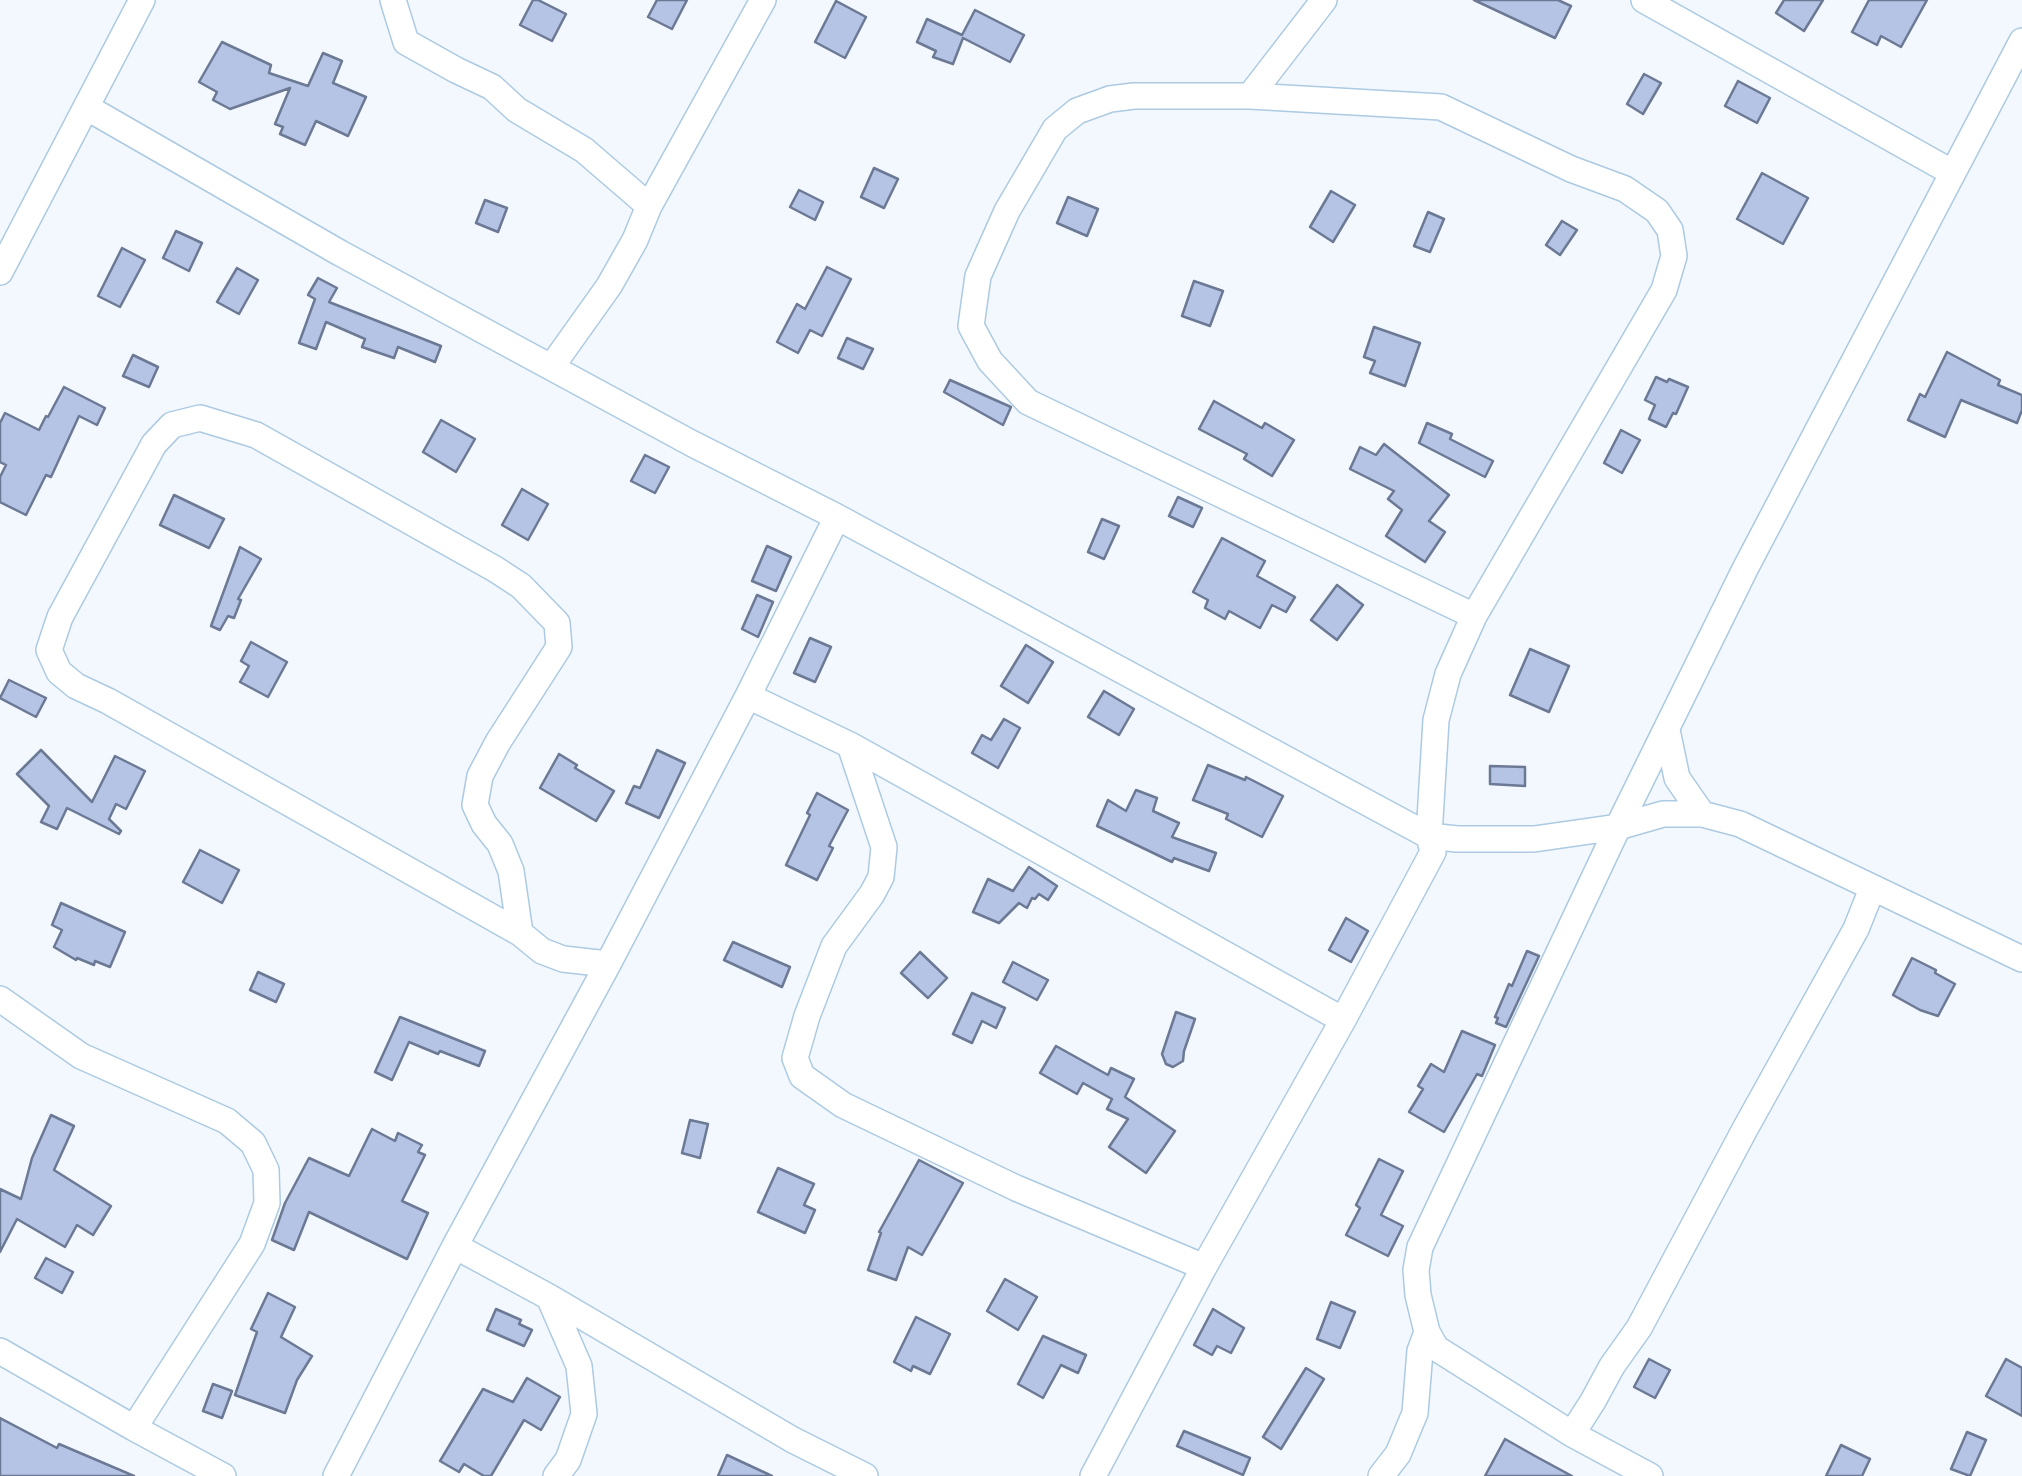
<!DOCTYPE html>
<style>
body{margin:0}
canvas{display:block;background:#f2f8fd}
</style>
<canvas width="2022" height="1476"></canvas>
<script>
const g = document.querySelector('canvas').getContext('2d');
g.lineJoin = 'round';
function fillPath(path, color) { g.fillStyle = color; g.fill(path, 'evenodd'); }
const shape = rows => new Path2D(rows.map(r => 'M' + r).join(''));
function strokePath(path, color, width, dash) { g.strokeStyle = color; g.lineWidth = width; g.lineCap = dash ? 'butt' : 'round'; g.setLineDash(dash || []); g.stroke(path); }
const building = shape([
 [533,0,538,0,566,14,552,41,520,25,533,0],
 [657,0,687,0,672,29,648,17,657,0],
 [1474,0,1558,0,1571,6,1555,38,1474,0],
 [1784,0,1823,0,1804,31,1776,13,1784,0],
 [1869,0,1927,0,1901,47,1881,36,1877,45,1852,32,1869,0],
 [836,1,866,17,845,58,815,42,836,1],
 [975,10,1024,35,1010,62,963,38,953,64,933,57,936,51,917,42,927,19,962,35,975,10],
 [222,42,271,65,269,73,308,86,323,53,342,61,333,83,366,97,348,136,316,121,305,145,280,134,283,127,275,124,290,88,230,109,213,100,217,92,199,82,222,42],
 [1644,74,1661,83,1643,114,1627,104,1644,74],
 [1738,81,1770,98,1757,123,1725,106,1738,81],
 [874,168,898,179,884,208,861,197,874,168],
 [1762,173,1808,198,1783,244,1737,219,1762,173],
 [799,190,823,202,815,220,790,207,799,190],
 [1331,191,1355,205,1333,242,1310,227,1331,191],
 [1068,197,1098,209,1087,236,1057,223,1068,197],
 [485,200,507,208,498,232,476,223,485,200],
 [1428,212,1444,219,1430,252,1414,246,1428,212],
 [1562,221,1577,230,1560,255,1546,245,1562,221],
 [176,231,202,243,189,271,163,258,176,231],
 [122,248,145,260,120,307,98,296,122,248],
 [827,267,851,279,822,336,810,330,798,353,777,342,797,304,805,309,827,267],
 [237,268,258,280,239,314,217,302,237,268],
 [318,278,337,288,329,302,441,346,435,362,398,347,394,358,362,347,365,339,326,322,316,349,299,343,315,299,308,295,318,278],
 [1194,281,1223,291,1210,326,1182,316,1194,281],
 [1374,327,1420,343,1405,386,1370,373,1375,361,1364,357,1374,327],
 [847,338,873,349,863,369,838,358,847,338],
 [1947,352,2000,380,1998,385,2022,395,2022,410,2017,423,1961,400,1945,437,1908,420,1920,394,1925,397,1947,352],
 [133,355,158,367,149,387,123,376,133,355],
 [1656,377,1667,382,1669,379,1688,387,1676,414,1673,413,1666,427,1649,419,1655,405,1645,400,1656,377],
 [950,380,1011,407,1003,425,944,392,950,380],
 [64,387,105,408,97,425,79,416,51,477,46,475,26,515,0,502,0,477,6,465,0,462,0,423,5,413,39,430,46,416,48,417,64,387],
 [1214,401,1262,428,1265,423,1294,440,1272,476,1244,459,1247,454,1199,429,1214,401],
 [441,420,475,439,456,472,423,452,441,420],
 [1427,423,1452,434,1450,439,1493,461,1485,477,1419,443,1427,423],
 [1621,430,1640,440,1622,473,1604,463,1621,430],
 [1384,444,1449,495,1429,521,1445,532,1425,562,1386,536,1402,510,1388,499,1394,491,1350,469,1360,447,1376,455,1384,444],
 [645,455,669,467,655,493,631,481,645,455],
 [522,489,548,504,528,540,502,525,522,489],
 [174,495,224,519,209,548,160,525,174,495],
 [1178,497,1202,508,1193,527,1169,516,1178,497],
 [1102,519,1119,526,1104,559,1088,552,1102,519],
 [1222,538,1265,561,1257,576,1295,597,1286,612,1272,605,1260,628,1229,611,1225,619,1205,608,1208,600,1193,592,1222,538],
 [767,546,791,557,776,591,752,581,767,546],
 [240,547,261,559,238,599,241,600,234,618,228,616,220,630,211,626,240,547],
 [1337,585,1363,605,1337,640,1311,620,1337,585],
 [757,595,773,602,758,637,742,629,757,595],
 [810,638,831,647,815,682,794,673,810,638],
 [251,642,287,662,268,697,240,682,249,666,241,661,251,642],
 [1026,645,1053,662,1028,703,1001,686,1026,645],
 [1530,649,1569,666,1549,712,1510,695,1530,649],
 [9,680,46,698,36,717,0,698,9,680],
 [1104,691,1134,709,1119,735,1088,717,1104,691],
 [1004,719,1020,728,998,768,972,753,982,735,991,740,1004,719],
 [41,750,92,802,115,756,145,771,126,809,116,804,109,819,121,831,119,834,67,808,57,829,41,822,49,806,17,774,41,750],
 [657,750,685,763,659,818,626,803,634,786,640,788,657,750],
 [559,754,577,765,575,768,614,791,596,821,540,788,559,754],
 [1208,765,1245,780,1246,777,1283,796,1262,837,1226,819,1228,814,1193,800,1208,765],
 [1490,766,1525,767,1525,786,1490,784,1490,766],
 [1136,790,1157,798,1153,811,1179,823,1172,837,1216,853,1209,871,1174,858,1172,862,1097,826,1108,800,1126,811,1136,790],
 [817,793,848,810,829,846,833,848,817,880,786,865,810,815,807,813,817,793],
 [200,850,239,870,222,903,183,882,200,850],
 [1029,867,1057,886,1048,900,1039,894,1035,899,1032,898,1027,908,1019,903,999,923,973,912,988,879,1013,891,1029,867],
 [61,903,125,932,110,967,95,961,94,965,77,958,76,960,54,947,62,930,52,925,61,903],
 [1346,918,1368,931,1351,962,1329,950,1346,918],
 [733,942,790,967,782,987,724,960,733,942],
 [1527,951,1539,956,1506,1027,1496,1023,1498,1018,1495,1017,1509,984,1512,986,1527,951],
 [920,952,947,978,928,998,901,973,920,952],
 [1912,958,1936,970,1935,973,1955,984,1938,1016,1920,1010,1893,995,1912,958],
 [1013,962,1048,980,1037,1000,1003,982,1013,962],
 [258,972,284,984,276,1002,250,990,258,972],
 [972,993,1005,1008,996,1028,982,1021,972,1043,953,1034,972,993],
 [1176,1012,1195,1019,1184,1051,1183,1061,1173,1067,1166,1064,1162,1054,1176,1012],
 [400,1017,485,1051,479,1066,440,1051,438,1054,409,1042,392,1080,375,1072,400,1017],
 [1462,1031,1495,1045,1482,1076,1477,1074,1444,1132,1409,1112,1423,1089,1418,1086,1431,1064,1444,1072,1462,1031],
 [1056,1046,1108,1075,1111,1068,1134,1079,1125,1097,1175,1131,1146,1173,1109,1147,1128,1119,1107,1109,1112,1099,1083,1083,1077,1094,1040,1073,1056,1046],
 [51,1115,74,1126,54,1170,111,1206,93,1235,77,1225,65,1247,17,1219,0,1252,0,1189,21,1199,32,1158,51,1115],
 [690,1120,708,1124,700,1158,682,1153,690,1120],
 [372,1129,395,1141,398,1133,422,1145,418,1152,425,1155,402,1201,428,1213,407,1259,309,1212,294,1250,272,1240,285,1203,309,1158,349,1176,372,1129],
 [1379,1159,1403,1171,1381,1215,1403,1226,1388,1256,1346,1235,1360,1208,1356,1205,1379,1159],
 [919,1160,963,1183,922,1255,908,1247,896,1280,868,1270,881,1233,879,1232,919,1160],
 [778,1168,814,1184,804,1205,815,1210,805,1233,758,1212,778,1168],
 [46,1258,73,1272,62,1293,35,1278,46,1258],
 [1005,1279,1037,1297,1018,1330,987,1311,1005,1279],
 [268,1293,295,1307,281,1337,312,1356,297,1380,285,1413,235,1395,257,1332,251,1329,268,1293],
 [1331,1302,1355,1312,1340,1348,1317,1339,1331,1302],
 [496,1309,521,1320,519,1324,532,1330,524,1346,487,1330,496,1309],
 [1213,1309,1244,1328,1231,1353,1217,1346,1212,1355,1194,1345,1213,1309],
 [916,1317,950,1334,930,1374,913,1366,911,1371,894,1362,916,1317],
 [1043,1336,1086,1355,1078,1373,1061,1365,1043,1398,1018,1384,1043,1336],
 [1649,1359,1670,1370,1655,1398,1634,1387,1649,1359],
 [2006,1359,2022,1368,2022,1416,1986,1396,2006,1359],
 [1306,1368,1324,1379,1281,1449,1263,1437,1306,1368],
 [527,1378,560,1397,541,1430,524,1420,491,1476,484,1476,464,1464,459,1472,440,1461,483,1389,513,1402,527,1378],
 [213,1384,232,1391,222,1418,203,1411,213,1384],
 [0,1418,57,1448,59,1444,134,1476,0,1476,0,1418],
 [1184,1431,1250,1458,1243,1475,1177,1446,1184,1431],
 [1967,1432,1986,1440,1970,1476,1951,1469,1967,1432],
 [1505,1439,1535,1456,1572,1476,1485,1476,1505,1439],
 [1841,1445,1870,1459,1862,1476,1826,1476,1841,1445],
 [727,1455,772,1476,718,1476,727,1455]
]);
fillPath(building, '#b5c4e5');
strokePath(building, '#6c7995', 2.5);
const minor = shape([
 [393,0,406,42,456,70,492,87,517,110,584,150,649,206],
 [1644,0,1953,173],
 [1250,96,1324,0],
 [86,107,340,253,691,443,837,517,1429,836,1457,839,1534,839,1618,827,1663,814,1702,814,1740,824,2022,959],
 [0,272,142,0],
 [552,366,609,286,635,240,649,206,763,0],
 [748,696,850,745,1343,1020],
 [1667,730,1677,778,1702,814],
 [850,745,884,847,881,877,872,894,834,946,807,1016,795,1058,802,1076,843,1105,1016,1188,1204,1267],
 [520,933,511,871,500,844,484,824,475,805,480,776,498,742,559,647,557,623,521,586,495,569,256,435,200,418,172,425,154,444,60,617,49,650,59,672,76,686,108,701,520,933,542,951,563,959,608,964],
 [0,999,81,1056,227,1121,253,1143,266,1170,267,1203,252,1244,134,1428],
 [455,1246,549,1297,793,1440,865,1476],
 [549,1297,579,1366,584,1414,568,1460,556,1476],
 [0,1351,134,1428,223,1476],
 [1572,1434,1593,1401,1612,1366,1639,1328,1745,1129,1856,929,1872,889],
 [336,1476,455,1246,608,964,748,696,837,517],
 [1093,1476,1204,1267,1343,1020,1433,852,1429,836,1436,720,1448,674,1474,616,1664,290,1674,256,1670,230,1657,211,1625,189,1571,169,1441,107,1250,96,1134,96,1110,99,1077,111,1055,129,1007,211,978,276,971,326,990,361,1028,402,1474,616],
 [1381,1476,1398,1454,1415,1413,1420,1351,1427,1332],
 [1650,1476,1572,1434,1436,1348,1427,1332,1418,1295,1416,1270,1420,1247,1618,827,1745,569,2022,41]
]);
strokePath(minor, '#accae2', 28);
strokePath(minor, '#fff', 25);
</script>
